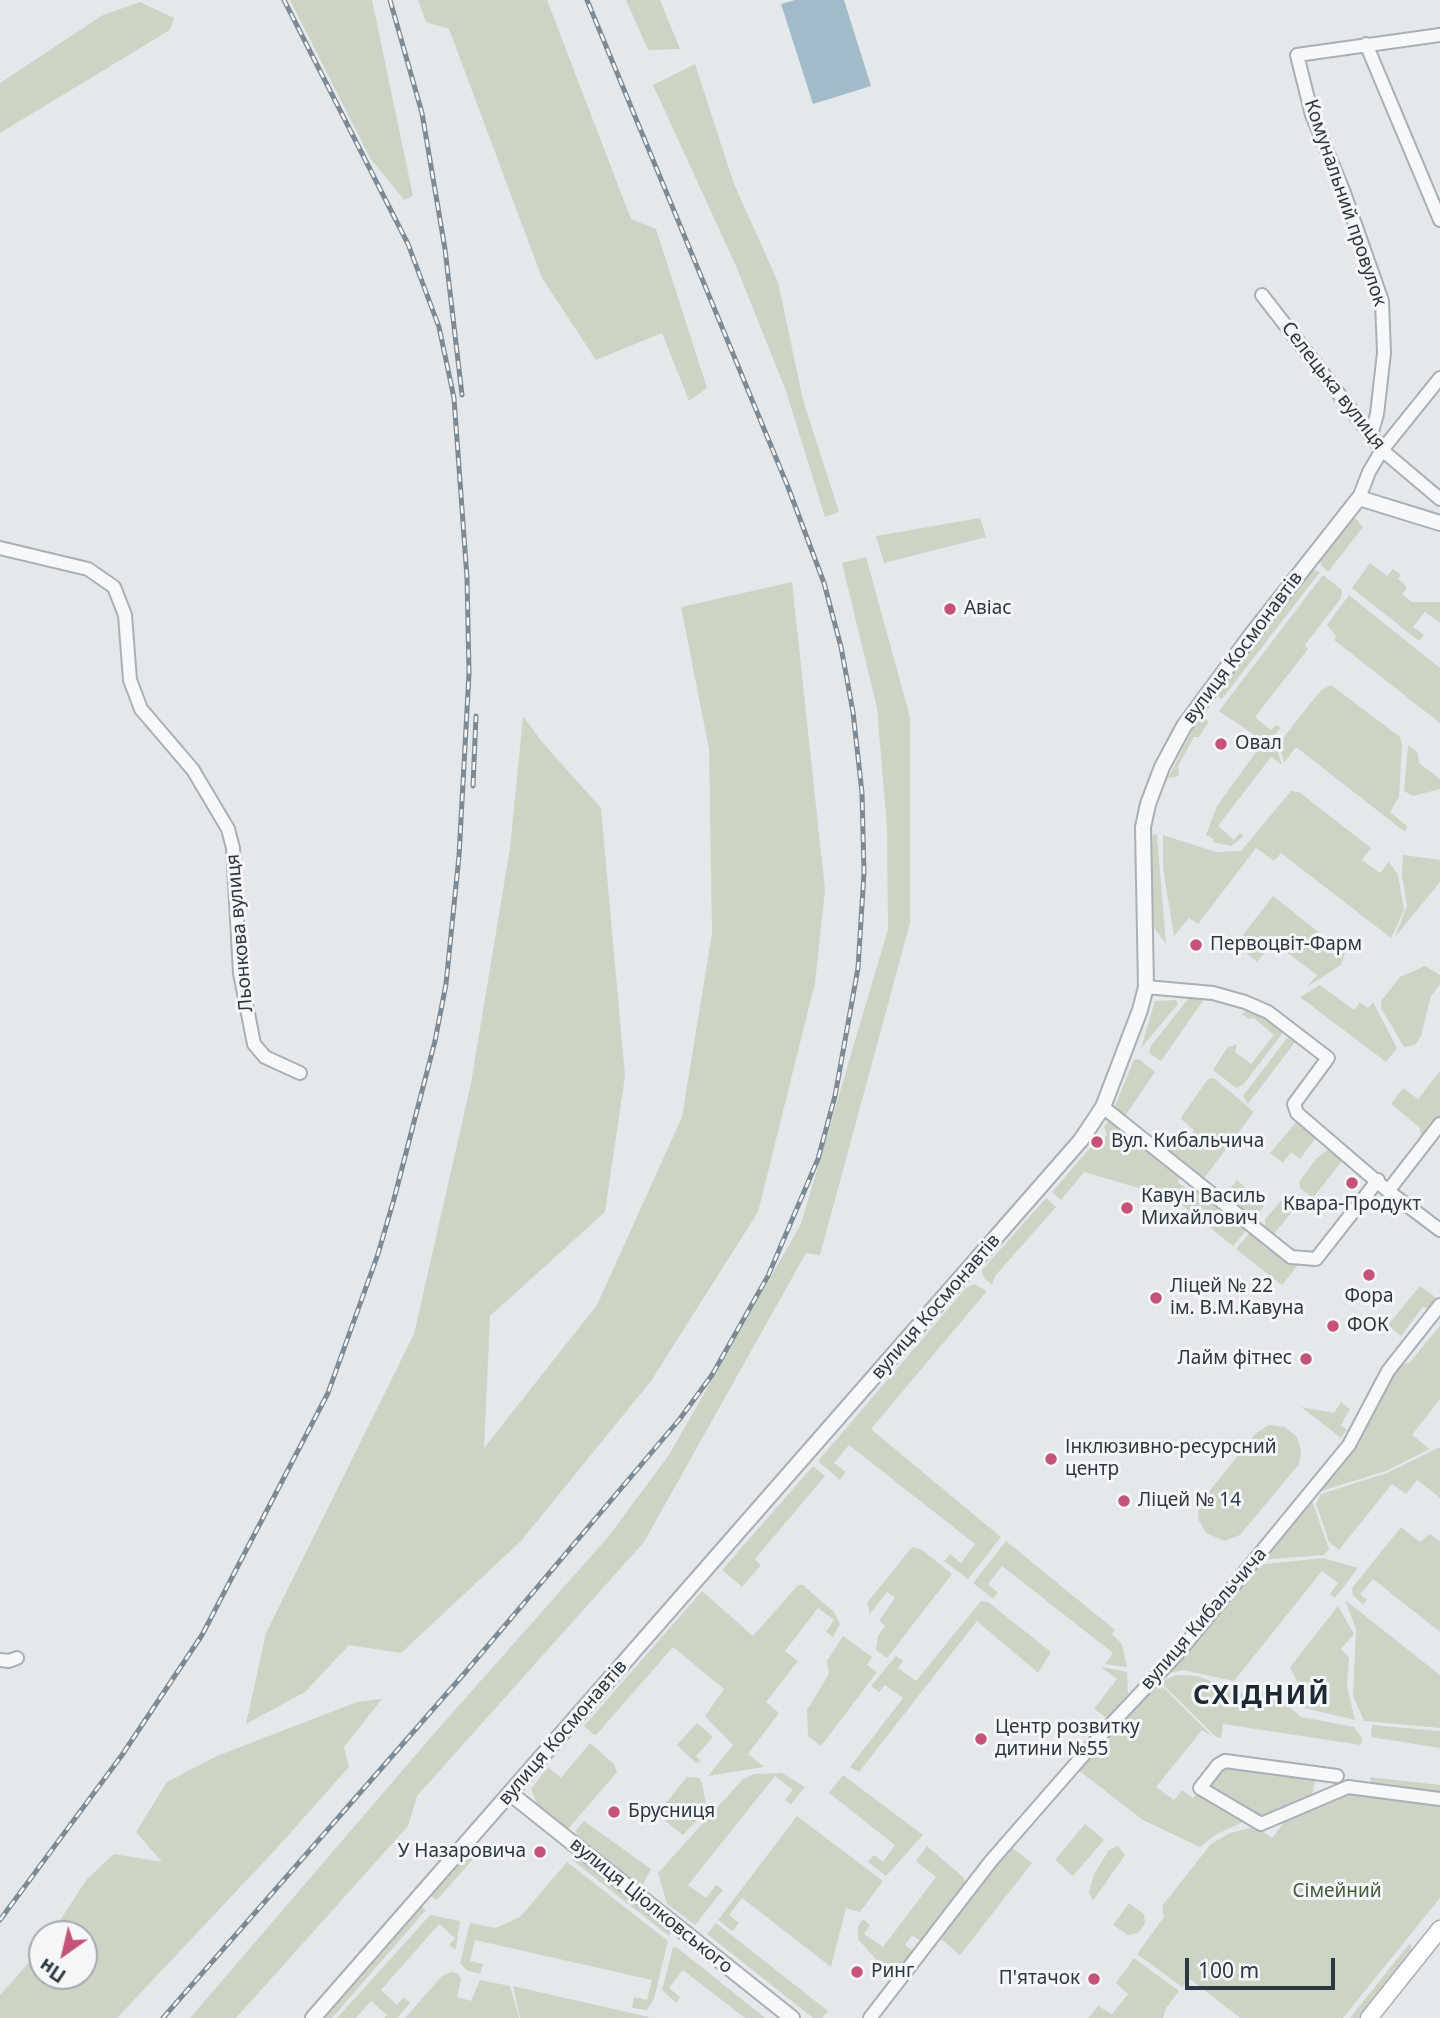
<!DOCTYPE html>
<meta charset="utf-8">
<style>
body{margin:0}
#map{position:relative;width:1440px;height:2018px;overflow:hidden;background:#e4e8eb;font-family:"Noto Sans",sans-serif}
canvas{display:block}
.north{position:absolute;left:28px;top:1920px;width:70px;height:70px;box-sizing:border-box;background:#f4f6f8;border:2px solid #a4aaaf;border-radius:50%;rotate:214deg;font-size:19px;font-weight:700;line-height:28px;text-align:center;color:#2d3842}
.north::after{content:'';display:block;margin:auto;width:24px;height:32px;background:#c55377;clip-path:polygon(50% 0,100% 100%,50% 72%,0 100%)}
.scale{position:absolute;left:1185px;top:1958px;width:150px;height:32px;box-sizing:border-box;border:4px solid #2d3842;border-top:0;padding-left:9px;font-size:21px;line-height:24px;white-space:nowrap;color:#2d3842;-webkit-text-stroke:5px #f4f6f8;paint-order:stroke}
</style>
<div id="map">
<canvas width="1440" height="2018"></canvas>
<div class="north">Пн</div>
<div class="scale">100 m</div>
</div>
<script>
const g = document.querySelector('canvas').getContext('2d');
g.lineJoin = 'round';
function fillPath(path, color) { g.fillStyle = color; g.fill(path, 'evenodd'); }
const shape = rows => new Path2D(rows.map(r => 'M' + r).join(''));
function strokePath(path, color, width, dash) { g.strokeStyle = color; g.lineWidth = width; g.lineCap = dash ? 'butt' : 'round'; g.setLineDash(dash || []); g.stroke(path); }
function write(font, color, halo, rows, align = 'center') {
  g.font = font + ' "Noto Sans",sans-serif'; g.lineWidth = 6; g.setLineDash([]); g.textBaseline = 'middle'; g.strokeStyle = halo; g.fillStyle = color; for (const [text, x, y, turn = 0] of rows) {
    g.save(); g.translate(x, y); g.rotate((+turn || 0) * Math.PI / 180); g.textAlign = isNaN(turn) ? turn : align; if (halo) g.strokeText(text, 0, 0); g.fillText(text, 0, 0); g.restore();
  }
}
fillPath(shape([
 [290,0,372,0,413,196,404,200,370,158],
 [418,0,547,0,631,219,656,229,707,388,689,401,662,333,596,360,542,278,449,29,426,22],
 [626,0,660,0,680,49,648,50],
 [140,2,174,18,170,30,0,133,0,83,103,15],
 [695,64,734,184,778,282,803,400,839,512,825,517,786,391,736,266,653,85],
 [1354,517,1363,527,1328,572,1321,565,1321,557],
 [980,518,986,537,884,563,876,536],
 [866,557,910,717,910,923,820,1255,806,1253,644,1542,417,1796,408,1826,236,2018,190,2018,431,1737,608,1537,669,1455,801,1224,888,929,887,828,877,708,842,563],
 [1370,563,1387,576,1393,569,1401,575,1398,579,1405,584,1406,589,1402,594,1412,602,1440,602,1440,623,1425,612,1413,627,1424,635,1419,641,1352,588],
 [1314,570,1320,572,1222,699,1215,694,1308,574],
 [1323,575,1342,590,1341,598,1305,645,1308,649,1255,717,1271,730,1276,725,1281,728,1274,735,1256,736,1219,711],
 [792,582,825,890,815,983,758,1212,651,1381,521,1541,401,1653,349,1645,305,1692,246,1724,266,1633,414,1334,471,1083,510,848,523,716,542,742,601,808,625,1076,605,1212,490,1316,484,1448,597,1305,682,1117,712,933,709,749,681,607],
 [1349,595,1440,668,1440,723,1334,640,1336,636,1327,625],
 [1331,685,1400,737,1402,746,1399,797,1390,812,1407,826,1405,832,1296,747,1284,763,1279,743,1321,690],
 [1200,715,1205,715,1208,723,1199,737,1194,737,1178,766,1179,776,1168,778],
 [1275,742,1282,765,1271,757,1218,826,1234,840,1240,833,1244,836,1231,846,1212,842,1214,839,1206,835,1217,806,1261,745],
 [1408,745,1418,753,1419,763,1440,779,1440,789,1413,796,1404,791],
 [1291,791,1299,792,1371,848,1362,860,1380,873,1389,862,1398,875,1404,910,1391,938,1281,853,1274,861,1256,848,1198,924,1189,918,1174,936,1163,868,1163,835,1216,852,1241,851],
 [1153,834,1157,835,1166,944,1155,929,1151,915,1150,861],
 [1403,855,1440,860,1440,882,1395,937,1407,906,1402,875],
 [1273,896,1345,953,1341,965,1307,987,1317,975,1273,942,1257,962,1236,944],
 [1425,966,1440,975,1440,984,1431,996,1421,1036,1415,1045,1404,1047,1381,1008,1381,1001,1400,977],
 [1320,985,1354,1010,1360,1002,1368,1008,1373,1002,1397,1048,1386,1062,1300,997],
 [1191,995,1205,998,1161,1061,1149,1053,1151,1046],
 [1176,1000,1178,1004,1141,1048,1155,1001],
 [1250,1008,1279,1026,1282,1034,1243,1085,1236,1088,1213,1070,1227,1048,1237,1044,1235,1052,1251,1064,1274,1035,1254,1018,1249,1019,1242,1014],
 [1287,1038,1295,1042,1248,1104,1243,1096],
 [1139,1059,1155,1072,1125,1116,1114,1108,1134,1060],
 [1440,1071,1440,1117,1421,1142,1420,1128,1391,1104,1403,1088,1418,1099],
 [1214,1078,1254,1112,1202,1181,1159,1147,1168,1136,1185,1144,1194,1130,1181,1119,1182,1116,1208,1079],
 [1111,1117,1182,1174,1178,1181,1180,1184,1190,1191,1207,1193,1250,1226,1233,1246,1173,1198,1084,1172,1061,1200,1052,1192,1091,1147,1096,1150,1107,1135,1104,1127],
 [1298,1120,1317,1136,1300,1159,1291,1152,1283,1163,1270,1153],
 [1330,1148,1344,1158,1313,1198,1300,1188,1299,1182,1316,1159],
 [1237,1180,1264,1206,1256,1216,1248,1216,1223,1198],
 [1046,1198,1056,1207,995,1276,992,1285,984,1278,982,1270],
 [1289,1198,1299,1203,1274,1234,1265,1226,1265,1219,1281,1201],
 [1253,1229,1298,1265,1282,1285,1236,1249],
 [974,1284,987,1291,871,1429,1001,1537,968,1579,944,1561,950,1554,961,1563,975,1544,849,1445,834,1463,846,1472,840,1480,818,1461,966,1288],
 [1420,1286,1434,1296,1436,1302,1431,1309,1423,1307,1401,1336,1388,1325],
 [1440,1326,1440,1399,1412,1435,1430,1449,1386,1471,1315,1493,1363,1433,1398,1366,1409,1363],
 [1341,1402,1350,1409,1341,1425,1347,1430,1341,1438,1301,1407,1334,1413],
 [1269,1425,1285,1427,1297,1437,1301,1451,1299,1464,1240,1535,1224,1541,1206,1533,1198,1519,1199,1504,1256,1433],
 [1440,1447,1440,1498,1417,1480,1406,1494,1392,1484,1339,1550,1329,1542,1316,1504,1321,1494,1387,1473],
 [813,1466,825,1476,755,1559,761,1565,742,1587,722,1570],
 [1311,1498,1329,1549,1324,1555,1260,1560],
 [1401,1527,1420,1542,1430,1534,1440,1542,1440,1632,1373,1579,1360,1594,1367,1600,1363,1605,1353,1595,1352,1588],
 [1006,1541,1115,1630,1112,1634,1122,1644,1127,1667,1105,1664,1113,1653,1002,1566,988,1584,998,1593,993,1599,973,1583],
 [912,1547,922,1550,952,1574,887,1658,876,1650,878,1636,885,1626,879,1621,895,1598,887,1592,870,1614,867,1603],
 [1323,1558,1358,1568,1335,1598,1330,1594,1338,1583,1322,1571,1234,1681,1183,1670,1164,1674,1256,1565],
 [798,1585,803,1585,834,1612,840,1624,833,1637,826,1632,834,1620,818,1608,785,1651,798,1661,766,1702,779,1713,748,1754,764,1767,708,1776,733,1745,705,1716,724,1689,673,1647,597,1734,594,1735,584,1726,702,1591,753,1636],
 [1345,1600,1440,1675,1440,1728,1364,1721,1353,1696,1356,1629],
 [981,1601,988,1602,1051,1652,1038,1673,977,1621,859,1772,850,1767,903,1698,885,1685,879,1692,871,1686,896,1656,903,1661,898,1668,916,1681],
 [1338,1606,1354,1634,1341,1649,1349,1658,1347,1687,1355,1720,1304,1708,1300,1688,1290,1667],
 [843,1636,872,1657,867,1665,877,1672,821,1746,808,1736,807,1710,829,1674,827,1661],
 [1101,1667,1127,1672,1128,1694,1107,1718,1094,1709,1117,1679],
 [1176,1675,1197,1676,1255,1698,1266,1688,1301,1717,1354,1727,1362,1738,1361,1745,1223,1724,1221,1738,1216,1737,1160,1682],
 [1159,1683,1214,1738,1202,1730,1156,1787,1174,1800,1182,1790,1192,1798,1201,1792,1245,1821,1215,1835,1200,1847,1143,1820,1078,1770],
 [382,1699,344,1747,349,1767,276,1849,117,2018,0,2018,0,1995,42,1948,42,1976,84,1976,84,1934,51,1934,87,1879,114,1854,162,1862,136,1832,167,1782,217,1756,357,1702],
 [697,1723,713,1737,696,1756,701,1761,696,1763,677,1745],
 [1372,1725,1440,1731,1440,1748,1371,1737],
 [590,1743,614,1764,617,1772,568,1829,537,1804,531,1789,548,1767,561,1778],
 [1231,1765,1316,1778,1311,1799,1275,1816,1260,1818,1207,1789,1220,1770],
 [782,1773,805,1787,791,1804,785,1800,793,1790,775,1776,688,1885,706,1898,716,1885,723,1890,695,1925,667,1904,658,1873,743,1779,754,1774],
 [843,1775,923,1835,886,1876,868,1862,874,1855,883,1862,895,1845,829,1793],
 [687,1777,699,1778,702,1783,706,1804,702,1815,683,1835,657,1814],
 [1370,1777,1440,1785,1440,1795,1371,1785],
 [1351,1791,1440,1806,1440,1898,1343,2018,1240,2018,1190,1979,1182,1987,1137,1954,1164,1917,1162,1906,1211,1844,1230,1833,1250,1828,1261,1830,1272,1838,1290,1815],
 [797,1816,883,1881,860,1912,846,1908,831,1967,742,1898,729,1915,739,1923,732,1931,718,1920],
 [584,1821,651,1869,643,1884,637,1885,577,1837,576,1830],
 [1085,1824,1104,1840,1073,1876,1055,1860],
 [475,1844,482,1849,437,1900,431,1896],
 [927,1846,964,1878,965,1884,922,1942,912,1935,905,1945,913,1951,901,1967,894,1963,887,1972,858,1939,858,1926,863,1919,870,1925,864,1934,883,1947,936,1877,916,1861],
 [1118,1846,1125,1855,1093,1901,1089,1892,1094,1874,1109,1850],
 [1011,1847,1032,1863,960,1955,940,1938],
 [579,1858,670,1931,669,1936,571,1859],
 [567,1862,668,1941,654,1999,647,2010,632,2008,634,1997,647,2000,652,1980,475,1940,470,1961,483,1964,480,1974,466,1970,460,1963,470,1923,496,1928,520,1917],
 [1129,1903,1144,1914,1145,1924,1138,1933,1128,1935,1113,1925],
 [421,1906,426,1910,332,2018,323,2018],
 [430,1915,460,1921,456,1948,455,1950,449,1945,455,1938,439,1924,381,1990,397,2005,404,1997,410,2003,397,2018,384,2018,387,2015,371,2001,356,2018,337,2018],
 [716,1923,828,2011,822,2018,813,2018,707,1934],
 [1410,1943,1413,1952,1359,2018,1350,2018],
 [673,1947,679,1949,765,2018,745,2018,683,1970,669,1988,680,1997,676,2003,662,1990],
 [1134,1958,1179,1991,1166,2008,1163,2018,1088,2018,1098,2006,1112,2014,1128,1994,1116,1983],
 [451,1972,457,1973,461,1979,457,1997,471,2001,480,1980,510,1986,519,2018,405,2018,442,1976],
 [513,1986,653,2018,520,2018]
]), '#ccd4c6');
fillPath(shape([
 [795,0,844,0,871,86,813,104,781,4]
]), '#a2bbc8');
const minor = shape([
 [1440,35,1297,55,1312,115,1343,190,1382,301,1384,353,1377,414,1371,435,1382,450,1440,499],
 [1366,44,1440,220],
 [1262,295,1373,438],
 [1359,498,1369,472,1382,450,1440,378],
 [0,548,88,569,114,587,125,615,130,680,141,709,193,770,228,829,233,848,240,973,254,1044,265,1057,300,1073],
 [1146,987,1213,993,1245,1002,1268,1012,1328,1058,1294,1104,1297,1113,1388,1191,1440,1230],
 [1103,1107,1291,1257,1316,1259,1378,1180],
 [1388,1191,1440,1124],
 [0,1660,9,1661,17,1658],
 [1337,1776,1225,1761,1218,1765,1200,1788,1261,1824,1348,1787,1440,1799],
 [870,2018,991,1861,1100,1736,1179,1652,1349,1445,1388,1371,1440,1305]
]);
const tertiary = shape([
 [511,1794,792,2018],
 [313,2018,1081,1140,1103,1107,1140,1010,1146,987,1143,827,1148,804,1162,767,1184,726,1252,634,1359,498,1440,523]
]);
const secondary = shape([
 [1369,2018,1440,1929]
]);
strokePath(minor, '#a9b0b5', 16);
strokePath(tertiary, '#a9b0b5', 18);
strokePath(secondary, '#a9b0b5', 19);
strokePath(minor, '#f7f8f9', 12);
strokePath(tertiary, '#f7f8f9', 14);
strokePath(secondary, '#fff', 16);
const rail = shape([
 [390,0,422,113,445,249,462,395],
 [473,786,476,716],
 [0,1920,122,1755,202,1635,328,1393,378,1254,394,1199,435,1041,446,984,459,856,469,673,467,578,454,398,439,327,408,244,284,0],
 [163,2018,463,1675,679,1420,712,1375,768,1276,818,1159,835,1096,858,968,864,873,862,793,853,712,841,647,824,583,788,487,587,0]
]);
strokePath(rail, '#7e8a93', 5);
strokePath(rail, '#f4f6f8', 2.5, [8]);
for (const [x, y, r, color] of [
 [950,609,7,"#c55377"],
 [1221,744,7,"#c55377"],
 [1196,945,7,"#c55377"],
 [1097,1142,7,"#c55377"],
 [1352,1183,7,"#c55377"],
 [1127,1208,7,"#c55377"],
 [1369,1275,7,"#c55377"],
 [1156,1298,7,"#c55377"],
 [1333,1326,7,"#c55377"],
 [1306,1359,7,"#c55377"],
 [1051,1459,7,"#c55377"],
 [1124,1501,7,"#c55377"],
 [981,1739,7,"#c55377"],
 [614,1812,7,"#c55377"],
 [540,1852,7,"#c55377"],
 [857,1972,7,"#c55377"],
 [1094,1979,7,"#c55377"]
]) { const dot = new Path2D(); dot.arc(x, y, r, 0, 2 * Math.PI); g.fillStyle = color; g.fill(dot); strokePath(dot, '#f4f6f8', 2.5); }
write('19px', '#2d3842', '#f4f6f8', [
 ["Комунальний провулок",1345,203,71],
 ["Селецька вулиця",1333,386,52],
 ["вулиця Космонавтів",1243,648,-53],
 ["Льонкова вулиця",240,933,-95],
 ["вулиця Космонавтів",936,1307,-49],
 ["вулиця Кибальчича",1204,1619,-49],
 ["вулиця Космонавтів",563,1733,-49],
 ["вулиця Ціолковського",651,1906,39]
]);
write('19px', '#2d3842', '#f4f6f8', [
 ["Авіас",964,609],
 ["Овал",1235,744],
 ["Первоцвіт-Фарм",1210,945],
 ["Вул. Кибальчича",1111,1142],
 ["Кавун Василь",1141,1197],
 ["Михайлович",1141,1219],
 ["Квара-Продукт",1352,1205,"center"],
 ["Ліцей № 22",1170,1287],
 ["ім. В.М.Кавуна",1170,1309],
 ["Фора",1369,1297,"center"],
 ["ФОК",1347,1326],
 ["Лайм фітнес",1292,1359,"right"],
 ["Інклюзивно-ресурсний",1065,1448],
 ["центр",1065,1470],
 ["Ліцей № 14",1138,1501],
 ["Центр розвитку",995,1728],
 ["дитини №55",995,1750],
 ["Брусниця",628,1812],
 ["У Назаровича",526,1852,"right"],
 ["Ринг",871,1972],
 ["П'ятачок",1080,1979,"right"]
], 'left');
write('19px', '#475d3b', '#f4f6f8', [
 ["Сімейний",1337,1892]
]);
g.letterSpacing = '2px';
write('bold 26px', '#1f2933', '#f4f6f8', [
 ["СХІДНИЙ",1262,1697]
]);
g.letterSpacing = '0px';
</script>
